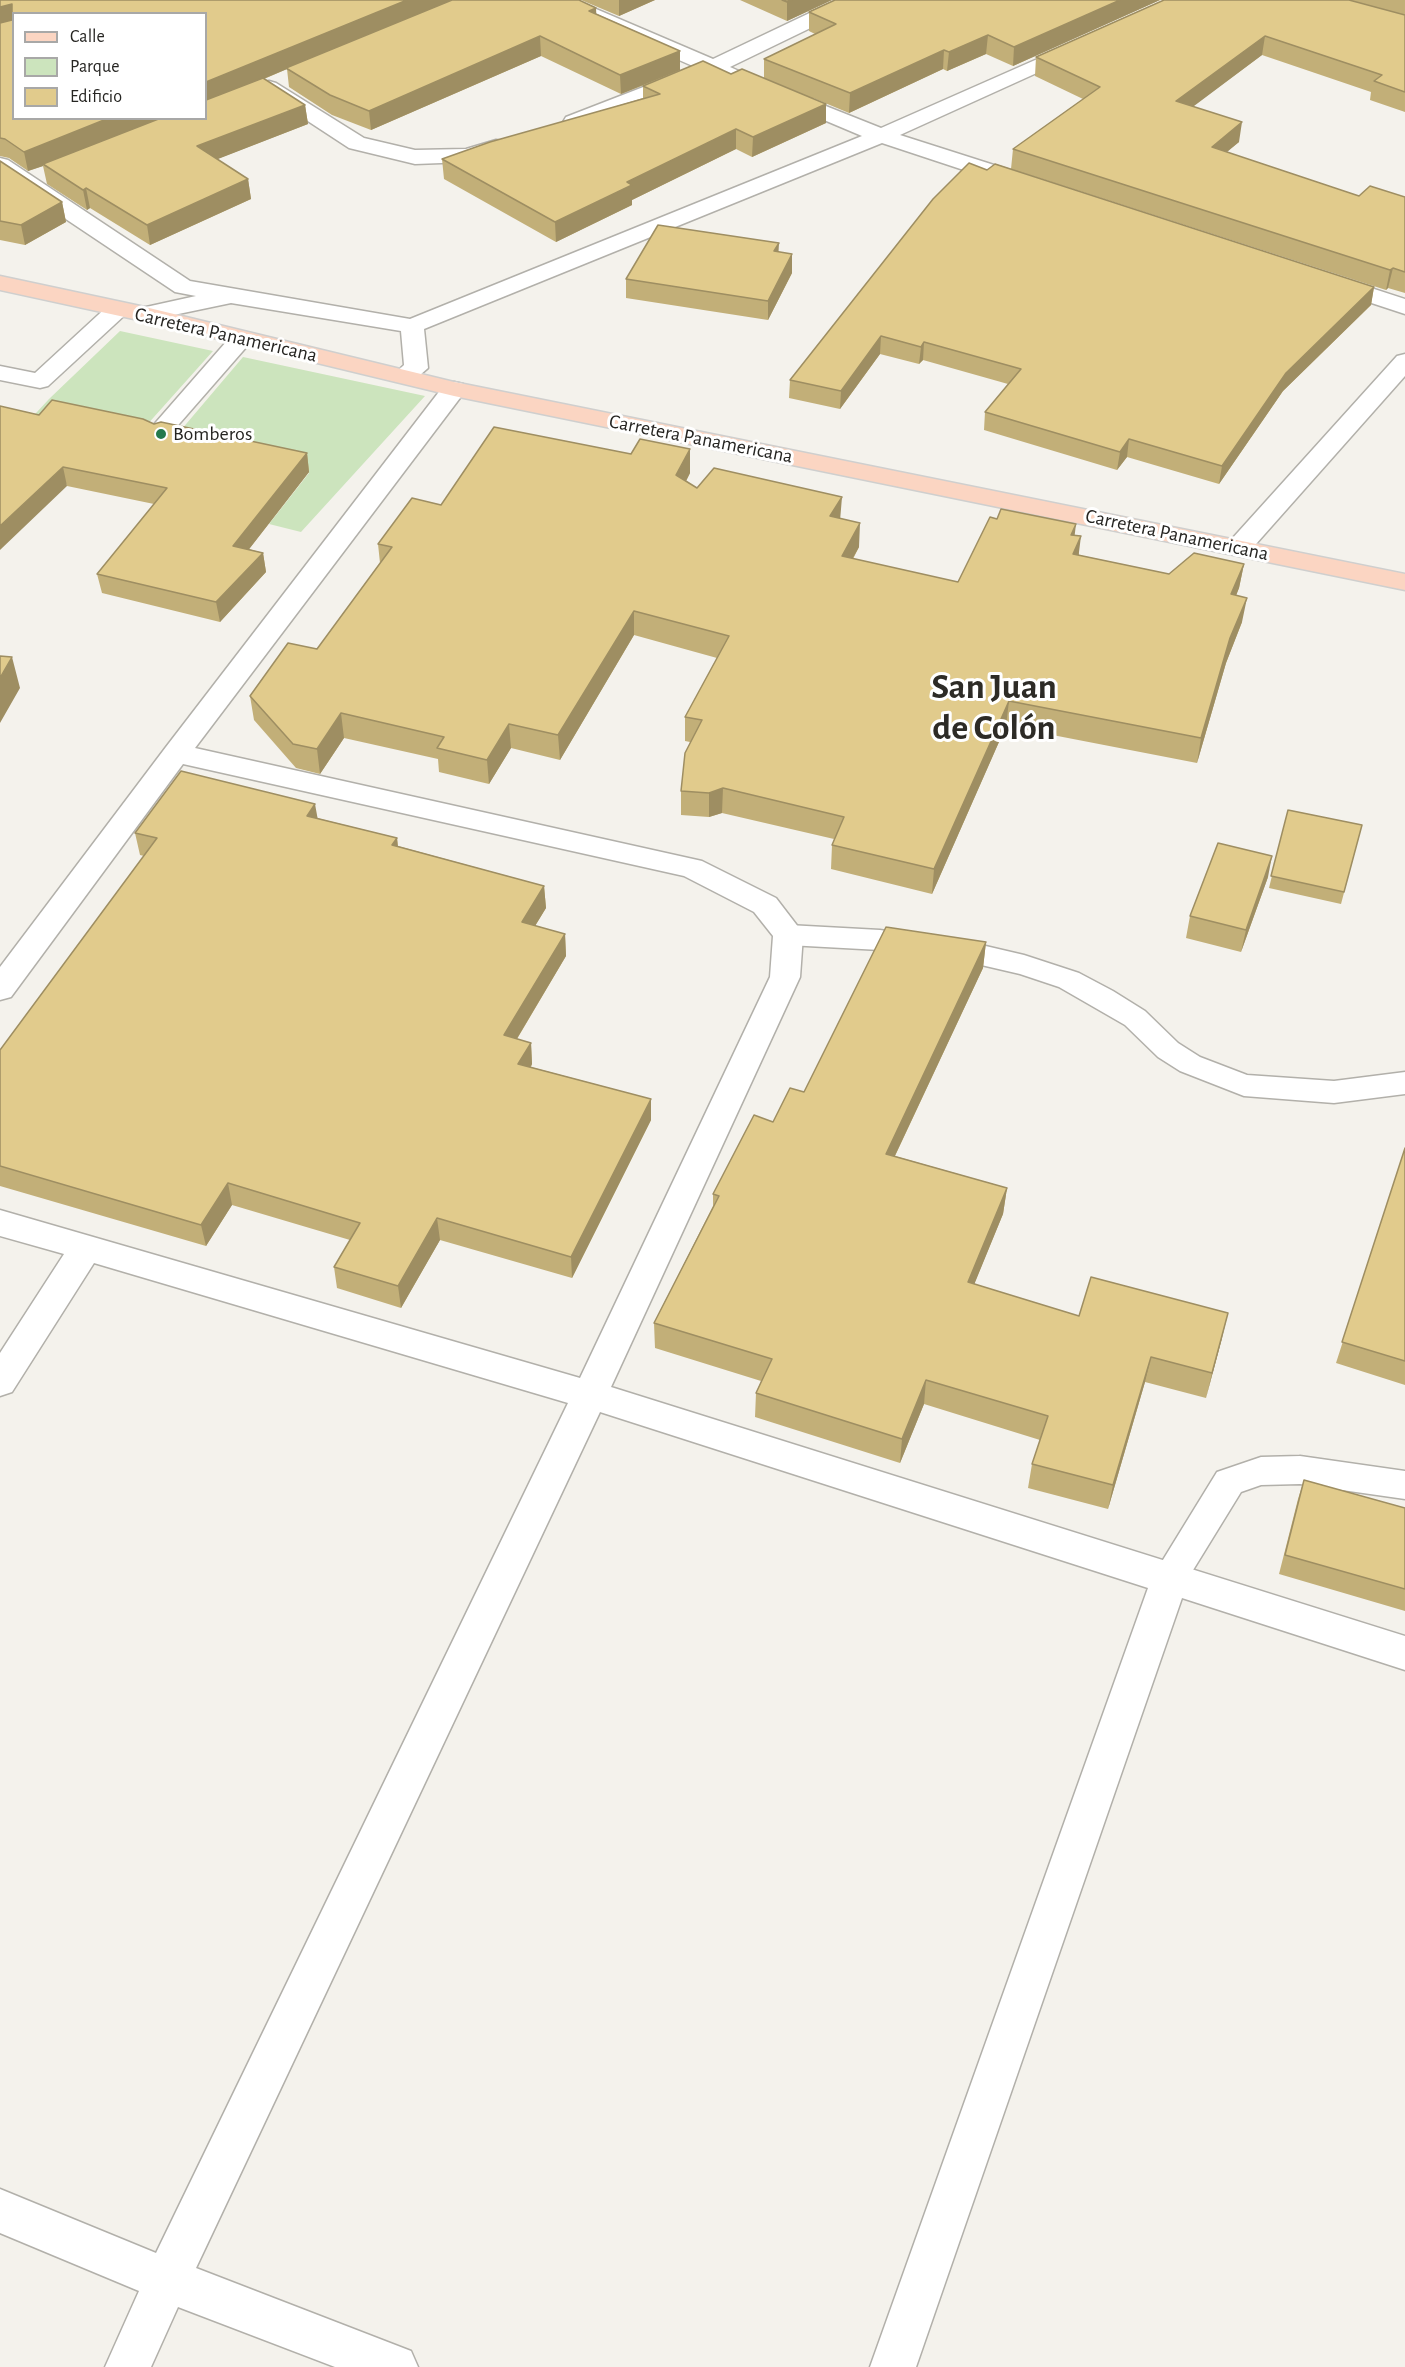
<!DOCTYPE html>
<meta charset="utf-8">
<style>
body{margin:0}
#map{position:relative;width:1405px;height:2367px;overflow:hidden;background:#f4f2ec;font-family:"Alegreya Sans",sans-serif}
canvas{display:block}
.legend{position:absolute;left:12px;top:12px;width:195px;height:108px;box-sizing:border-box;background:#fff;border:2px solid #a8a8a7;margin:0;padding:8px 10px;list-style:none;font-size:18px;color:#262522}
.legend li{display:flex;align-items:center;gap:12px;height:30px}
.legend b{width:30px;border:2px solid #a8a8a7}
</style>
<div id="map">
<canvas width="1405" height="2367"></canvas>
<ul class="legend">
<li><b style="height:8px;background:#fbd5c2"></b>Calle</li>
<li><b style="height:16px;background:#cce4bd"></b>Parque</li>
<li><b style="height:16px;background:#e1cb8c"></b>Edificio</li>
</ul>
</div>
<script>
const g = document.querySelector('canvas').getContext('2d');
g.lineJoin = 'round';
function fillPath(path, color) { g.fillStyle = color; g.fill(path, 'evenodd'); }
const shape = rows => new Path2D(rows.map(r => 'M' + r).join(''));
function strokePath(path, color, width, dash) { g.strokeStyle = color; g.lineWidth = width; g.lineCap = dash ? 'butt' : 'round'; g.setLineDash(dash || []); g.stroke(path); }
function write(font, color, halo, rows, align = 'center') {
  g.font = font + ' "Alegreya Sans",sans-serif'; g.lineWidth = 6; g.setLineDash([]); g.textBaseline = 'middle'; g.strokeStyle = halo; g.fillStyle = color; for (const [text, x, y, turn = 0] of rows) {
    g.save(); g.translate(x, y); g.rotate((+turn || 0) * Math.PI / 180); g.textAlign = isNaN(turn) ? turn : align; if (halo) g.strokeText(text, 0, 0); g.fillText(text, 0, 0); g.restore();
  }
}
fillPath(shape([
 [120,331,213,351,137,436,11,440,49,399],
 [243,357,425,396,301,532,269,524,309,473,170,443]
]), '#cce4bd');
const service = shape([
 [118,303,126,304,129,309,126,314,48,386,40,388,0,380,0,366,35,373,110,304,118,303],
 [241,333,249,334,252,339,249,344,166,439,158,441,150,439,147,434,150,429,233,334,241,333],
 [788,925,880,930,977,944,1024,955,1079,973,1113,991,1145,1011,1178,1043,1200,1057,1247,1075,1334,1081,1405,1072,1405,1094,1334,1103,1244,1096,1180,1071,1158,1057,1125,1025,1059,987,1020,974,977,964,880,950,788,945,778,942,774,935,778,928,788,925],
 [1300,1456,1405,1471,1405,1499,1300,1484,1261,1485,1241,1492,1182,1588,1170,1592,1158,1588,1153,1578,1158,1568,1217,1472,1261,1457,1300,1456]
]);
const minor = shape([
 [548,0,575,0,713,59,837,0,863,0,860,4,730,67,748,75,751,79,748,83,741,85,734,83,713,74,574,128,566,127,563,122,566,117,695,67,551,4,548,0],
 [1076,42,1083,44,1086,48,1083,52,900,135,1019,173,1022,178,1019,183,1011,185,1003,183,882,143,424,329,428,368,413,381,404,383,395,381,392,376,404,365,401,331,231,303,145,321,137,319,133,314,137,309,196,296,175,292,0,175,0,158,8,160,190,281,410,319,862,136,779,101,775,97,779,93,786,91,793,93,881,128,1076,42],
 [269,81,276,83,364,138,415,150,466,149,496,140,504,141,507,146,504,151,468,162,415,164,349,148,262,91,258,87,262,83,269,81],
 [1331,275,1405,299,1405,314,1323,287,1319,282,1323,277,1331,275],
 [1405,354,1405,376,1248,553,1239,555,1230,553,1226,547,1230,541,1397,356,1405,354],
 [454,382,463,384,466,389,463,394,195,748,702,861,776,898,799,928,803,935,800,977,611,1387,1405,1636,1405,1670,1182,1598,916,2367,870,2367,1148,1588,600,1412,196,2268,411,2351,418,2367,335,2367,178,2307,151,2367,105,2367,139,2291,0,2233,0,2189,156,2253,568,1403,94,1263,12,1392,0,1396,0,1353,64,1254,0,1236,0,1210,580,1378,770,977,773,936,754,912,684,876,183,764,11,997,0,1000,0,967,166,747,445,384,454,382]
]);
const primary = shape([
 [0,276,145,307,454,382,1405,574,1405,590,454,396,143,321,0,290,0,276]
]);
strokePath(service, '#b2b0aa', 3);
strokePath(minor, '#b2b0aa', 3);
strokePath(primary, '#cfcfce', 3);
fillPath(service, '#fff');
fillPath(minor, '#fff');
fillPath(primary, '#fbd5c2');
fillPath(shape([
 [0,0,597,14,680,51,680,70,764,78,764,59,815,34,809,31,809,12,1160,0,1013,66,986,54,947,71,943,69,849,113,813,98,826,123,752,157,736,149,632,200,632,205,556,242,444,179,442,159,643,98,643,86,672,74,621,94,541,56,371,130,332,115,289,87,287,69,264,79,305,105,308,124,217,159,248,179,251,199,150,245,90,208,87,210,47,184,43,166,28,171,9,158,0,156],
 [206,14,206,118,14,118],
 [581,0,655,0,619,16],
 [740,0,832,0,787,21],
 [1164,0,1405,0,1405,112,1370,100,1371,92,1262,55,1193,106,1239,142,1226,152,1359,196,1405,197,1405,293,1388,288,1386,290,1011,169,1013,149,1083,99,1035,76,1036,57],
 [0,161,62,202,66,222,25,245,0,240],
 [987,170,1374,287,1371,305,1283,391,1219,484,1127,457,1117,470,984,430,985,412,1008,384,923,360,919,364,880,354,840,409,789,398,790,380],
 [778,252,792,254,792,273,768,320,626,298,626,279],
 [39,415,154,424,307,453,309,472,249,549,263,553,266,572,220,622,102,593,97,574,154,504,67,486],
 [690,473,686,481,697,488,840,518,859,547,853,559,958,582,1075,535,1079,555,1169,574,1244,564,1239,588,1236,595,1242,622,1226,663,1197,763,1006,726,932,894,831,869,832,845,834,839,722,813,709,817,681,815,681,791,690,742,685,741,685,717,717,658,634,635,560,760,511,748,489,784,439,772,438,759,344,738,320,774,296,768,254,720,250,696,317,649,380,563,378,544,441,505],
 [1288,810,1362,825,1341,904,1269,888],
 [317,818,397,838,398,846,544,886,546,908,535,926,565,934,566,956,517,1039,531,1043,532,1064,531,1067,651,1099,651,1120,572,1278,440,1240,401,1308,337,1288,334,1267,350,1240,232,1205,206,1246,0,1186,0,1050,144,856,140,855,135,833],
 [1268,877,1241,952,1186,938,1190,916],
 [986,942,983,968,895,1156,1007,1188,1003,1214,974,1284,1079,1316,1222,1338,1206,1398,1145,1382,1108,1509,1028,1488,1032,1464,1040,1440,924,1404,900,1463,755,1417,756,1393,761,1381,655,1348,654,1323,713,1206,713,1194,773,1122,804,1092],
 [1405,1148,1405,1385,1336,1363],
 [1304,1480,1405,1508,1405,1611,1279,1574,1298,1499]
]), '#c2af78');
fillPath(shape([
 [407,0,455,0,286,68,287,69,206,103,206,82],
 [619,0,655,0,619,16],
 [792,0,832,0,787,21,787,2],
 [1120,0,1160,0,1013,66,1014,47],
 [12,4,14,24,0,27,0,7],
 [596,8,597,27,589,11],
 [988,35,986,54,947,71,949,52],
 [540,36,541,56,371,130,369,111],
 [1265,36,1262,55,1174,121,1176,101],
 [944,50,943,69,849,113,850,93],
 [680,51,680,70,621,94,620,75],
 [826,104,826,123,752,157,753,137],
 [305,105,308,124,200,166,197,146],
 [109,118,162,118,43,164,43,166,28,171,24,152],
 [1242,122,1239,142,1209,167,1212,147],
 [736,129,736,149,632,200,632,205,556,242,555,222,627,182],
 [248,179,251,199,150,245,147,225],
 [86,188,90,208,87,210,83,190],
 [62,202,66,222,25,245,21,225],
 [779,243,778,261,774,251],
 [792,254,792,273,768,320,768,301],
 [1393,268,1388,288,1386,290,1390,270],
 [1374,287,1371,305,1283,391,1219,484,1222,466,1286,373],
 [881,336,880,354,840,409,841,391],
 [924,342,923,360,919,364,921,347],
 [1129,439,1127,457,1117,470,1120,452],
 [690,449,690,473,677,499,676,475],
 [307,453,309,472,236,566,233,546],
 [63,467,67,486,0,550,0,526],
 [842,497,840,521,830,516],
 [860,523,859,547,840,581,842,556],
 [1076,524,1073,549,1071,535],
 [1081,536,1078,560,1073,554],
 [263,553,266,572,220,622,216,602],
 [1244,564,1239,588,1227,619,1231,594],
 [1247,598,1242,622,1226,663,1197,763,1201,738,1230,638],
 [634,611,634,635,560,760,558,735],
 [12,657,20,688,0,723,0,678],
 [1009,701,1006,726,932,894,934,869],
 [341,713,344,738,320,774,317,749],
 [509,724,511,748,489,784,487,760],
 [723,788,722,813,709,817,709,793],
 [315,804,319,826,307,816],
 [397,838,399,860,392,845],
 [1272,856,1268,877,1241,952,1246,930],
 [544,886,546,908,524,944,522,922],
 [565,934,566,956,506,1057,504,1035],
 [986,942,983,968,884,1179,886,1154],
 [531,1043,532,1064,520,1086,518,1064],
 [651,1099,651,1120,572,1278,571,1257],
 [228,1183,232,1205,206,1246,201,1225],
 [1007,1188,1003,1214,965,1307,968,1282],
 [437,1218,440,1240,401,1308,398,1286],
 [1228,1313,1222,1338,1206,1398,1212,1373],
 [1151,1357,1145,1382,1108,1509,1113,1485],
 [926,1380,924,1404,900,1463,902,1439]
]), '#9e8e62');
const building = shape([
 [0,0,407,0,206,82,206,14,14,14,14,118,109,118,24,152,5,139,0,138,0,23,12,20,12,4,0,7,0,0],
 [452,0,579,0,596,8,589,11,680,51,620,75,540,36,369,111,330,95,286,68,452,0],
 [782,0,792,0,787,2,782,0],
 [835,0,1120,0,1014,47,988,35,949,52,944,50,850,93,764,59,836,24,809,12,835,0],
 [1164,0,1349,0,1405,15,1405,92,1374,81,1382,75,1265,36,1176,101,1242,122,1212,147,1359,196,1370,186,1405,197,1405,272,1393,268,1390,270,1013,149,1100,87,1036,57,1164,0],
 [703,61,731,74,742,69,826,104,753,137,736,129,627,182,632,185,555,222,442,159,490,142,660,94,643,86,703,61],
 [263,78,305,105,197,146,248,179,147,225,86,188,83,190,43,164,161,118,206,118,206,100,263,78],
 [0,161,62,202,21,225,0,221,0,161],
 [969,163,987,170,995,164,1374,287,1286,373,1222,466,1129,439,1120,452,985,412,1021,369,924,342,921,347,881,336,841,391,790,380,933,199,969,163],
 [658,225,779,243,774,251,792,254,768,301,626,279,658,225],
 [52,400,143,419,154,424,161,422,307,453,233,546,263,553,216,602,97,574,167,488,63,467,0,526,0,406,39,415,52,400],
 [494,427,631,454,640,439,690,449,676,475,697,488,714,468,842,497,830,516,860,523,842,556,958,582,990,517,997,519,1001,509,1076,524,1071,535,1081,536,1073,554,1169,574,1194,553,1244,564,1231,594,1247,598,1230,638,1201,738,1009,701,934,869,832,845,844,817,723,788,709,793,681,791,685,753,702,720,685,717,729,636,634,611,558,735,509,724,487,760,437,748,444,737,341,713,317,749,293,744,250,696,288,643,317,649,392,547,378,544,412,498,441,505,494,427],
 [0,656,12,657,0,678,0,656],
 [181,771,315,804,307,816,397,838,392,845,544,886,522,922,565,934,504,1035,531,1043,518,1064,651,1099,571,1257,437,1218,398,1286,334,1267,360,1223,228,1183,201,1225,0,1166,0,1050,157,838,135,833,181,771],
 [1288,810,1362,825,1344,892,1271,876,1288,810],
 [1218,843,1272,856,1246,930,1190,916,1218,843],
 [886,927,986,942,886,1154,1007,1188,968,1282,1079,1316,1091,1277,1228,1313,1212,1373,1151,1357,1113,1485,1032,1464,1048,1416,926,1380,902,1439,756,1393,772,1359,654,1323,719,1196,713,1194,754,1115,773,1122,790,1088,804,1092,886,927],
 [1405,1148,1405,1361,1342,1342,1405,1148],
 [1304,1480,1405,1508,1405,1589,1285,1555,1304,1480]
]);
fillPath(building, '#e1cb8c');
strokePath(building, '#9e8e62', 1.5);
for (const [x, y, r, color] of [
 [161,434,6,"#24794c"]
]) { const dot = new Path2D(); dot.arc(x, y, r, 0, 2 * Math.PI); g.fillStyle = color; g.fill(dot); strokePath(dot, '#fff', 2); }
write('20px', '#262522', '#fff', [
 ["Carretera Panamericana",226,335,13],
 ["Carretera Panamericana",701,439,11],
 ["Carretera Panamericana",1177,535,12]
]);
write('20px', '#262522', '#fff', [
 ["Bomberos",173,434]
], 'left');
write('bold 36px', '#2d2b26', '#fff', [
 ["San Juan",994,687],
 ["de Colón",994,728]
]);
</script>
